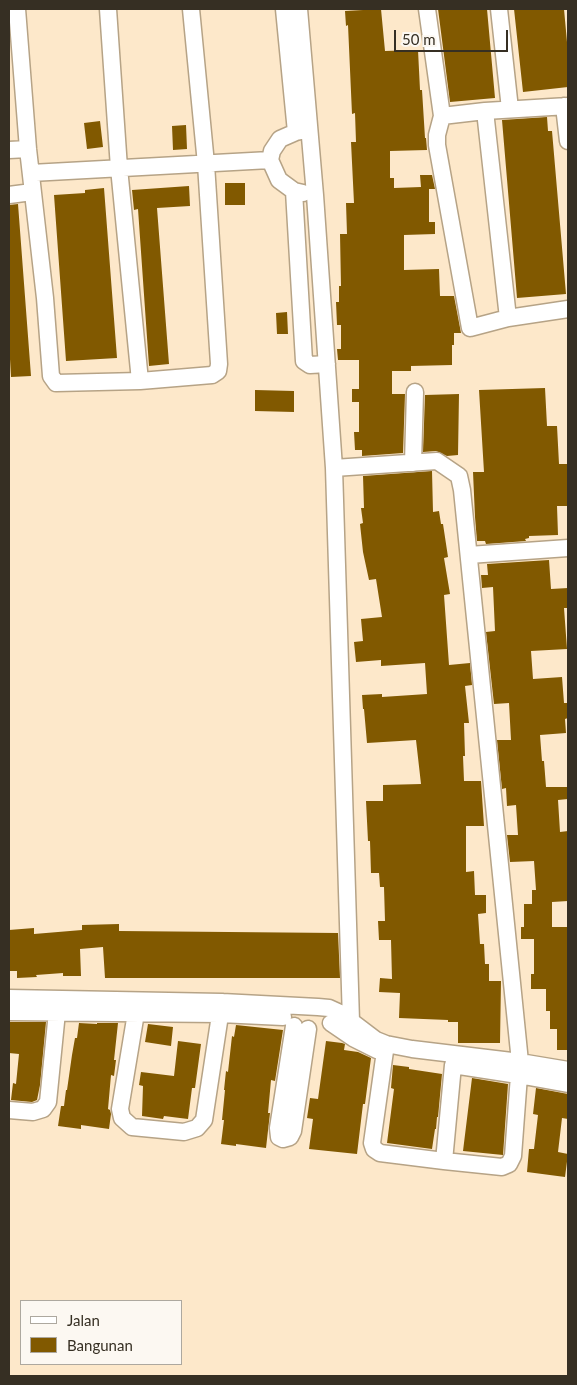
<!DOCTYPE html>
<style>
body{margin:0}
#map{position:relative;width:577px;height:1385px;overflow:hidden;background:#fde8ca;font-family:Lato,sans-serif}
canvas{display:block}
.frame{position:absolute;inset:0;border:10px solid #362f23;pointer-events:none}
.legend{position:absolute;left:20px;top:1300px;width:162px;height:65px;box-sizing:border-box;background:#fcf8f2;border:1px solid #ada89f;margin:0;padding:6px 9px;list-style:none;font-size:15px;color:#362f23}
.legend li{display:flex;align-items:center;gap:10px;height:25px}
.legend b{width:25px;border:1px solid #ada89f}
.scale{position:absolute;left:394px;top:30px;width:114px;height:22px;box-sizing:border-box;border:2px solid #362f23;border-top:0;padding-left:6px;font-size:15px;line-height:18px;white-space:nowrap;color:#362f23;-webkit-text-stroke:4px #fcf8f2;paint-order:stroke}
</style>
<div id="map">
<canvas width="577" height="1385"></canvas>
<div class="frame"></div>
<ul class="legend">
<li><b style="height:6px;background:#fff"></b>Jalan</li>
<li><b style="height:14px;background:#815900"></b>Bangunan</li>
</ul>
<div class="scale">50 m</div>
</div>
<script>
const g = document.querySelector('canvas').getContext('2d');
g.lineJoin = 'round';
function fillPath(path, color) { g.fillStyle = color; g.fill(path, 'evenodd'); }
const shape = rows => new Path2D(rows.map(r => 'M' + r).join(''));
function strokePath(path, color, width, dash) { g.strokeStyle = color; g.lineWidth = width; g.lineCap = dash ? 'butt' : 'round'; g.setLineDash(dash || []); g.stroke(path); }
fillPath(shape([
 [381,9,385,51,418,50,420,90,422,90,425,138,426,138,427,150,390,151,390,178,394,178,394,188,421,187,420,175,432,175,435,189,429,189,429,222,435,222,435,234,404,235,404,270,439,269,440,296,454,296,461,333,454,333,454,345,452,345,452,365,411,366,411,371,392,371,392,394,405,394,403,453,362,456,362,450,355,450,354,432,359,432,359,402,352,402,352,389,359,389,359,360,338,360,337,349,341,349,341,325,337,325,336,302,339,302,339,286,341,286,340,234,347,234,346,203,354,203,351,142,356,142,355,113,352,114,348,25,346,26,345,11],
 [438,9,487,9,495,98,450,102],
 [514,9,564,9,568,53,568,87,523,92],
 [547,117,548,131,552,131,566,294,517,298,502,120],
 [100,121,103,147,87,149,84,123],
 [186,125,187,149,173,150,172,126],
 [225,183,245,183,245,205,225,205],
 [189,186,190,206,157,208,169,364,149,366,138,209,134,210,132,190],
 [104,188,117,358,66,361,54,195,85,193,85,190],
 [18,204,31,376,11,377,9,341,9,205],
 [287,312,288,334,277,334,276,313],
 [545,388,547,426,557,426,559,464,567,464,568,506,557,506,558,535,529,536,529,538,525,539,526,541,486,544,485,541,477,541,475,517,473,472,484,472,479,390],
 [255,390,294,391,294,412,255,411],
 [459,394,458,455,447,456,436,451,423,452,425,395],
 [432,471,433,512,439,511,441,524,443,524,448,557,444,558,450,594,444,595,449,665,470,663,472,685,465,686,469,723,464,723,465,756,463,756,464,781,481,781,484,826,466,826,466,872,474,871,475,895,486,895,486,913,478,914,480,944,484,944,485,964,489,964,489,981,501,981,500,1043,458,1043,458,1022,448,1022,448,1020,399,1018,400,993,379,992,380,978,392,979,391,940,379,940,378,921,385,921,384,887,380,887,379,873,371,873,370,841,368,841,366,801,383,801,383,785,421,784,416,740,367,743,364,709,363,709,362,695,382,694,382,697,427,694,425,663,381,666,381,660,356,662,354,642,363,641,361,619,382,617,376,579,369,580,363,552,360,524,363,523,361,508,364,508,363,476],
 [549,560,551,589,568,588,568,608,564,608,567,649,531,651,533,679,562,677,564,703,568,703,568,718,565,719,566,733,540,735,542,761,544,761,546,787,568,787,568,799,558,800,560,832,568,831,568,901,552,902,552,927,568,927,568,1050,557,1050,557,1029,550,1029,550,1011,546,1011,546,989,531,989,531,974,534,974,534,939,521,939,521,927,524,927,524,904,532,904,532,890,536,890,534,861,510,862,507,835,518,835,516,805,507,806,506,788,502,789,497,740,511,740,509,703,494,704,486,632,495,631,493,587,482,588,481,575,488,575,487,564],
 [119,924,119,931,338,933,340,978,105,978,103,947,80,949,81,976,63,976,63,973,36,975,37,977,17,978,17,971,9,971,9,930,34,928,34,934,82,930,82,925],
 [9,1022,46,1022,40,1085,37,1100,32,1102,11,1100,13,1083,16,1084,19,1054,9,1053],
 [79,1023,97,1024,97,1023,118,1023,114,1060,116,1060,114,1076,111,1075,108,1109,110,1110,111,1114,109,1129,81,1125,81,1129,58,1126,61,1106,64,1106,66,1090,67,1090,72,1055,75,1038,77,1038],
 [148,1024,173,1027,171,1046,145,1042],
 [236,1025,283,1030,275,1081,271,1080,268,1113,270,1113,266,1148,236,1144,236,1146,221,1144,224,1120,222,1120,225,1090,224,1090,226,1071,228,1072,232,1036,234,1037],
 [178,1041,201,1044,195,1088,192,1088,188,1119,164,1116,163,1119,142,1116,143,1086,139,1085,141,1072,174,1076],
 [326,1041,342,1043,345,1044,344,1050,358,1052,371,1058,365,1104,363,1104,357,1154,309,1149,313,1119,307,1118,310,1098,318,1099],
 [393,1065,409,1067,409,1069,442,1074,438,1117,437,1117,436,1129,435,1129,432,1149,387,1143,394,1089,391,1088],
 [472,1078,508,1084,503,1155,463,1151],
 [536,1088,568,1094,568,1119,562,1118,558,1152,568,1154,565,1177,527,1172,529,1149,534,1149,538,1115,533,1114]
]), '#815900');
const minor = shape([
 [17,9,28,149,45,298,51,376,56,383,140,381,212,375,218,371,219,364,206,164,191,9],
 [108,9,119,168,140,381],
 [284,9,296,132],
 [427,9,442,116,437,135,437,145,470,328,508,318],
 [499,9,510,109],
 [564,106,568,141],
 [485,111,508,318,568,309],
 [442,116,485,111,568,106],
 [9,150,28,149],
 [31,173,270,160],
 [294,191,304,361,310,365,327,364],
 [303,193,294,191,279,180,270,160,272,151,280,139,296,132,307,130],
 [9,195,32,192],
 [413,463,415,392],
 [334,468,437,461,459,476,462,490,520,1062,513,1156,509,1164,502,1167,444,1161,380,1153,374,1149,372,1143,386,1044],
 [469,555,568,548],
 [9,998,222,1002,318,1007,329,1008,340,1013,351,1021,334,468,315,195,299,9],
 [9,1012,220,1014,283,1017],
 [136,1013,120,1109,122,1118,132,1127,184,1132,197,1128,204,1120,222,1002],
 [351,1021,376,1040,386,1044,412,1049,520,1062,568,1070],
 [331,1023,353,1038,377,1050],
 [294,1026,278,1128,279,1137,283,1139,290,1137,293,1131,308,1029],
 [9,1110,33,1112,43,1109,48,1102,58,1002],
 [444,1161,453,1065,518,1075,568,1084]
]);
strokePath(minor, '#b6a386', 19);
strokePath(minor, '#fff', 16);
</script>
